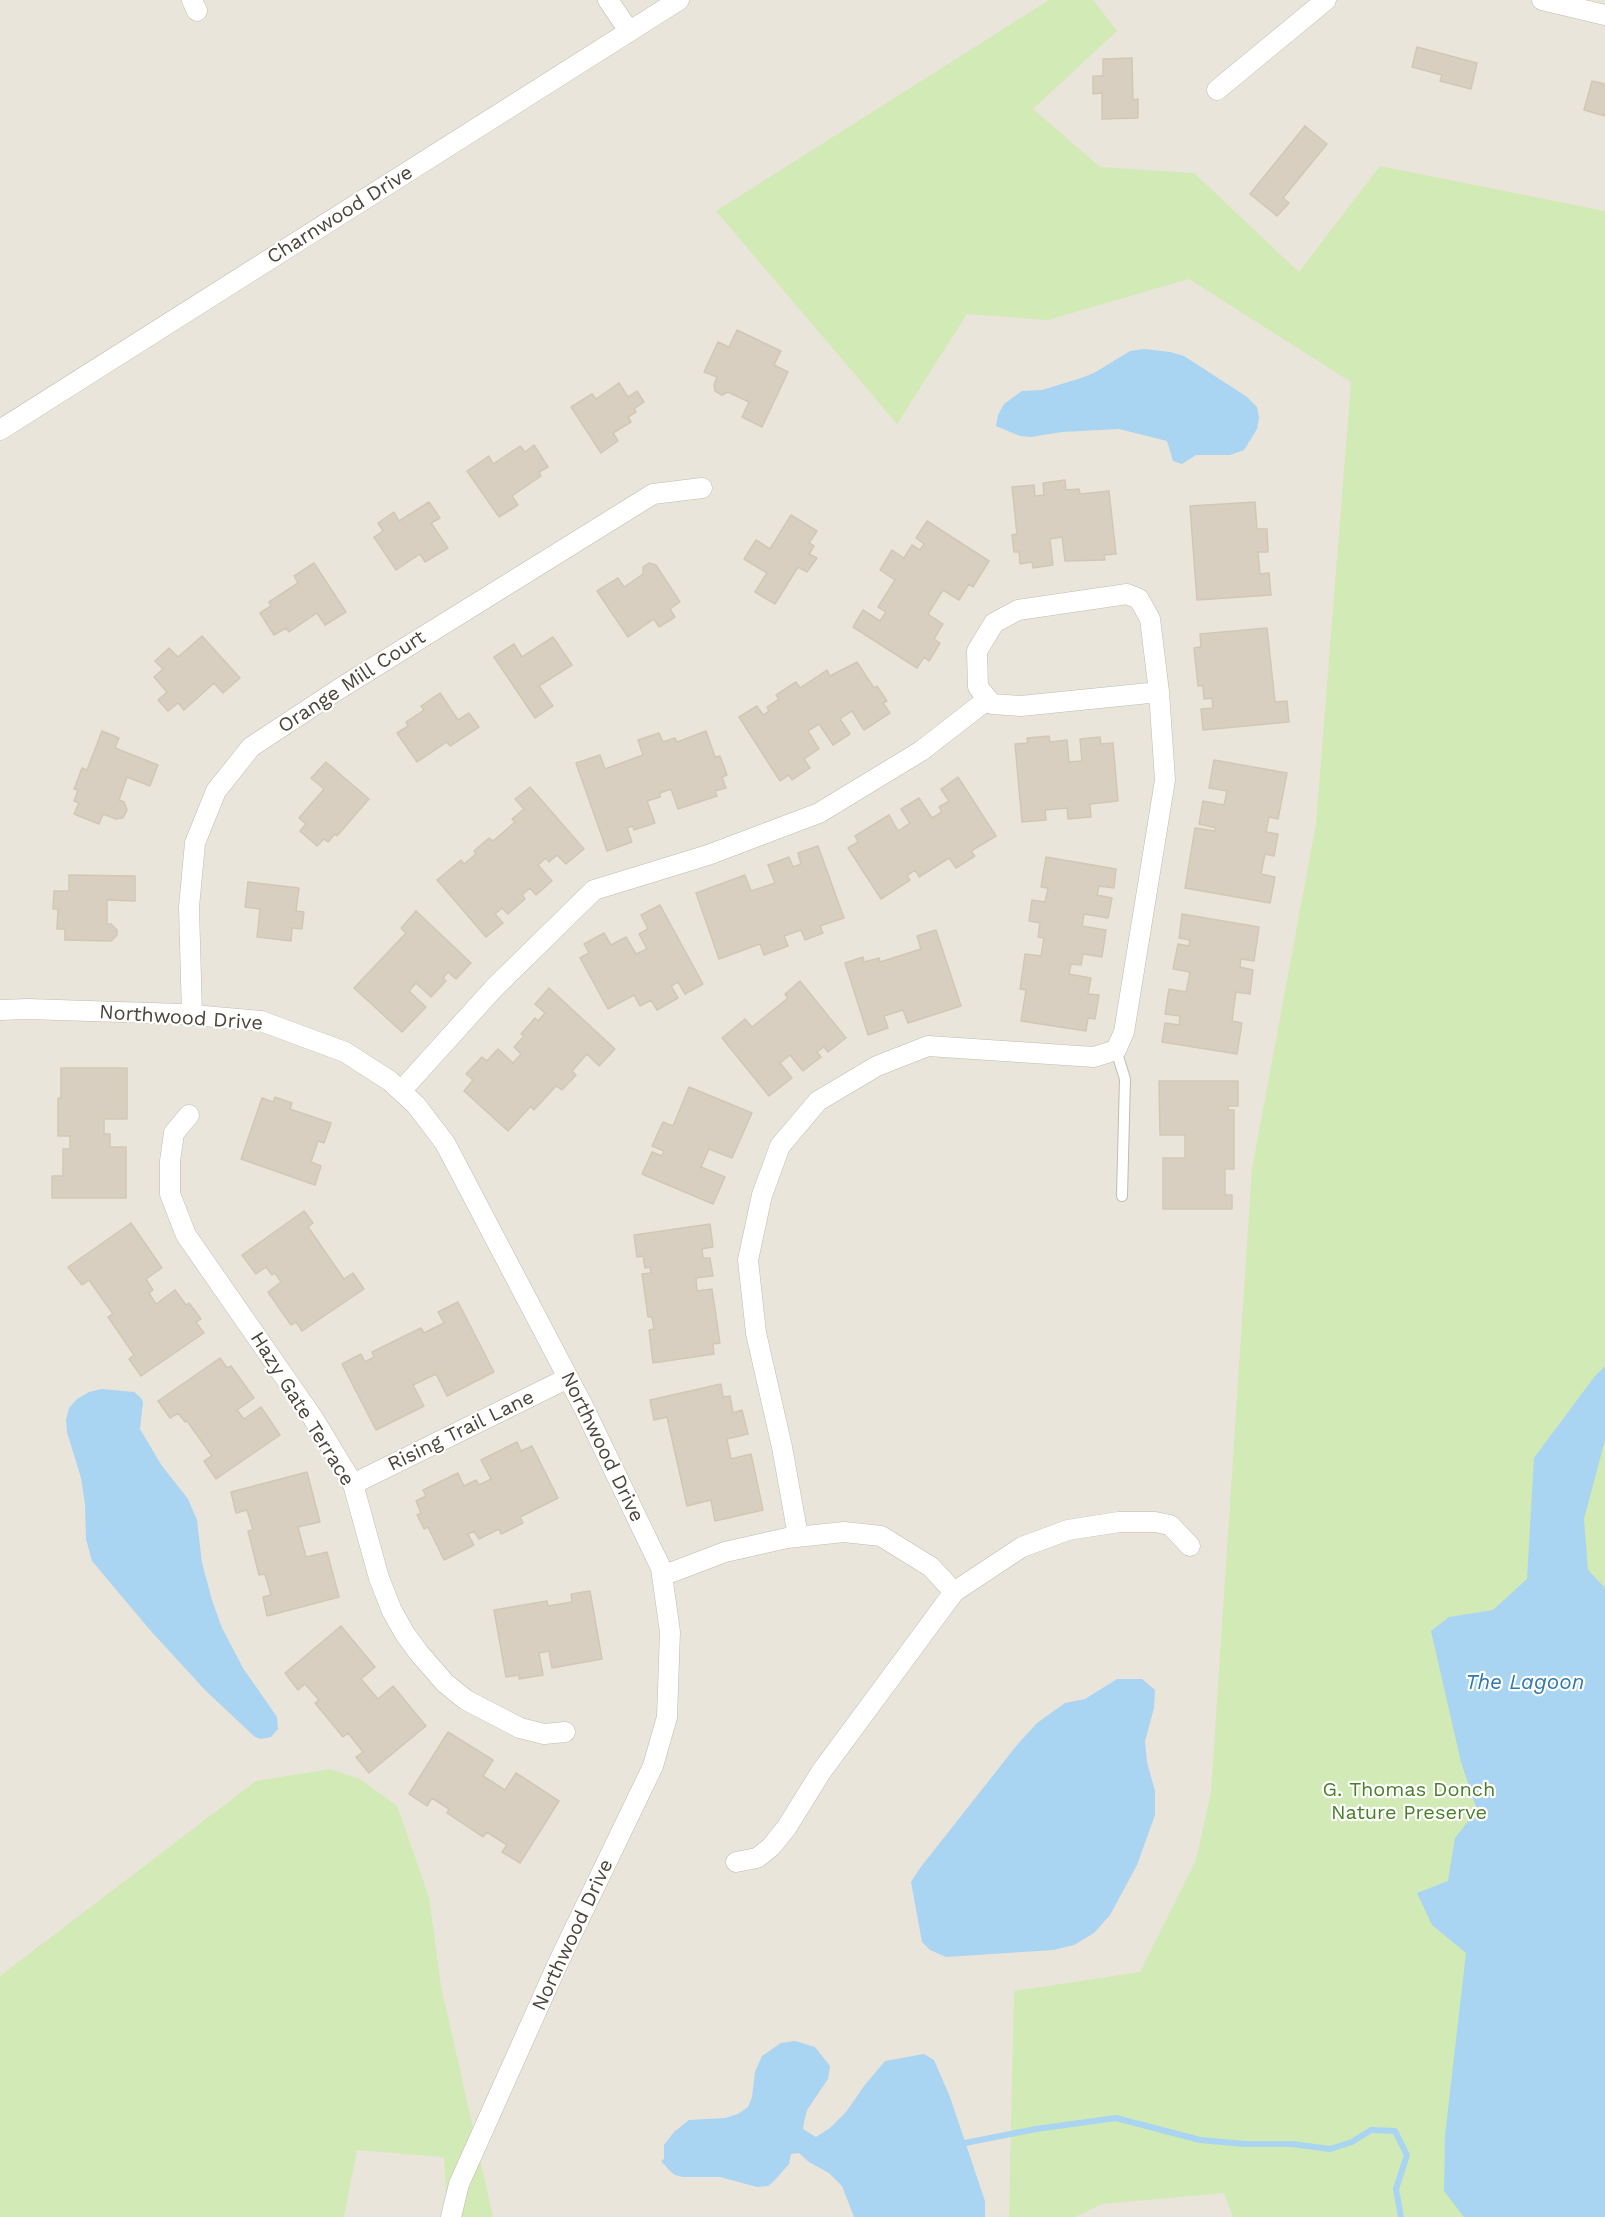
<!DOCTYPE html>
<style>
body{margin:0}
canvas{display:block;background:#f6f3ec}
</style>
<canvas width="1605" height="2217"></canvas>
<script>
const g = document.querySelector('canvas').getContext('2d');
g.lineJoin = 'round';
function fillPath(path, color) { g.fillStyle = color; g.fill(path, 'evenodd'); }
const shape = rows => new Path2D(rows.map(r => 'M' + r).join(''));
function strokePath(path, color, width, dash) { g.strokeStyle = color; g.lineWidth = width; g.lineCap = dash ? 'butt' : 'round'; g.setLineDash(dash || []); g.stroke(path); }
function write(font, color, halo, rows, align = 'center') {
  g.font = font + ' "Work Sans",sans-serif'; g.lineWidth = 4.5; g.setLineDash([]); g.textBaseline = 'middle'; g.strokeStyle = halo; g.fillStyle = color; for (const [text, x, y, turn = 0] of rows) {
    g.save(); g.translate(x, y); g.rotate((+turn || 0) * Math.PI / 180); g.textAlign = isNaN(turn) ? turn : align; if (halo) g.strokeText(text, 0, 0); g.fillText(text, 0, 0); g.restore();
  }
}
fillPath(shape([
 [0,0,1605,0,1605,2217,0,2217]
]), '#eae5da');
fillPath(shape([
 [1049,0,1093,0,1117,31,1033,109,1100,167,1194,173,1299,272,1380,166,1605,211,1605,2217,1233,2217,1224,2193,1102,2204,1075,2217,1009,2217,1014,1991,1140,1972,1196,1860,1211,1792,1252,1169,1316,824,1351,382,1189,279,1048,320,967,314,897,424,716,211],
 [330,1769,360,1779,397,1806,429,1897,441,1986,493,2217,447,2217,444,2157,357,2150,344,2217,0,2217,0,1976,256,1781]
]), '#d2eab5');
fillPath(shape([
 [1144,349,1170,352,1184,356,1247,397,1257,407,1259,418,1257,429,1244,450,1230,455,1196,455,1182,464,1173,461,1167,441,1119,429,1062,432,1031,437,1020,436,996,426,998,415,1004,404,1022,391,1042,390,1081,378,1094,373,1130,351],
 [1605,1366,1605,1440,1584,1519,1588,1570,1605,1588,1605,2217,1464,2217,1444,2191,1445,2136,1466,1953,1432,1925,1417,1893,1448,1881,1455,1838,1477,1810,1461,1762,1431,1631,1449,1617,1493,1610,1527,1579,1534,1458,1595,1376],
 [102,1389,134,1392,141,1398,143,1402,140,1429,162,1466,188,1499,197,1520,202,1563,212,1600,222,1628,243,1668,277,1717,278,1729,271,1737,261,1739,255,1737,206,1691,150,1630,92,1561,86,1539,85,1504,81,1478,67,1432,66,1420,69,1408,77,1399,89,1392],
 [1117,1679,1142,1679,1155,1690,1154,1708,1145,1741,1147,1762,1155,1791,1155,1815,1137,1865,1110,1915,1094,1933,1074,1945,1053,1950,946,1957,930,1950,922,1942,911,1882,920,1868,1017,1745,1037,1723,1065,1703,1085,1699],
 [795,2041,815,2047,830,2066,828,2079,807,2110,804,2122,803,2129,816,2137,830,2128,846,2112,864,2086,885,2061,924,2054,934,2060,950,2097,985,2201,985,2217,854,2217,842,2186,829,2173,809,2162,799,2153,791,2154,789,2164,774,2181,768,2186,757,2187,720,2177,683,2177,675,2175,671,2172,661,2161,664,2159,664,2145,674,2132,689,2120,725,2118,738,2114,748,2107,752,2097,755,2072,762,2056,781,2043]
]), '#a9d4f2');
strokePath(shape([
 [965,2143,1036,2129,1116,2118,1200,2140,1245,2144,1292,2144,1330,2149,1352,2142,1371,2130,1395,2131,1407,2155,1396,2189,1401,2217]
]), '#a9d4f2', 6);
const building = shape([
 [1417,47,1477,63,1471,89,1440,81,1442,75,1412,67,1417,47],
 [1132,58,1133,100,1138,99,1138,118,1102,119,1102,93,1093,94,1093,76,1103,76,1103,59,1132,58],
 [1592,81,1605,84,1605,116,1584,110,1592,81],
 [1305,126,1327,144,1283,198,1289,203,1277,216,1250,194,1305,126],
 [737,330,781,351,774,365,788,372,762,427,742,417,749,402,728,392,722,395,715,391,714,385,717,377,704,372,718,342,729,347,737,330],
 [619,383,628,397,637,391,644,402,634,409,636,412,628,417,631,422,613,433,618,441,601,453,571,407,592,394,596,399,619,383],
 [534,445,548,467,539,472,541,476,512,496,518,505,499,517,467,471,489,456,493,464,520,446,525,452,534,445],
 [1065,480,1066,490,1079,489,1080,494,1109,491,1116,554,1104,555,1105,560,1065,561,1062,537,1050,539,1053,565,1033,568,1032,562,1020,564,1019,552,1014,552,1012,535,1017,534,1012,487,1034,485,1035,496,1044,495,1043,483,1065,480],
 [429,502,440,518,431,523,448,548,425,562,420,554,396,570,374,537,383,531,378,523,394,512,399,521,429,502],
 [1255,502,1257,529,1267,529,1268,552,1258,552,1260,574,1269,573,1271,595,1197,600,1190,506,1255,502],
 [791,515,817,531,809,543,814,546,809,554,817,558,807,572,798,567,775,604,755,592,767,573,744,559,756,540,770,549,791,515],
 [927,521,989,561,973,587,969,584,959,600,943,590,928,614,943,624,934,639,940,643,929,661,924,657,917,668,853,627,863,610,880,621,886,612,878,607,895,580,880,570,892,550,904,558,912,545,920,550,924,544,916,538,927,521],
 [314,563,346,612,325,625,317,613,289,632,286,628,274,635,260,613,271,606,269,602,298,583,294,576,314,563],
 [649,563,656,565,680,602,670,609,675,617,659,627,654,619,628,637,597,591,618,578,624,587,643,574,643,567,649,563],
 [1267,628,1275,702,1287,701,1289,722,1203,730,1201,709,1213,708,1212,698,1204,699,1203,686,1198,686,1194,648,1201,647,1200,634,1267,628],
 [202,636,240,678,223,693,214,683,184,710,178,703,168,711,158,700,167,692,154,677,163,669,155,661,169,648,178,657,202,636],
 [553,637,572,665,539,686,553,706,535,718,494,657,514,644,522,657,553,637],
 [857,662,874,688,877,686,887,701,883,703,890,713,864,730,852,711,840,719,850,734,833,745,819,724,808,731,819,749,804,759,810,768,792,780,789,775,780,781,739,717,757,706,763,715,769,711,767,707,779,699,776,695,796,682,800,688,827,670,830,676,857,662],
 [440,693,458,720,469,713,479,727,450,746,447,742,417,762,397,733,408,726,406,722,424,710,421,706,440,693],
 [102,731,119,738,115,748,158,765,150,786,127,777,119,800,124,802,127,810,123,818,116,819,103,814,99,824,74,814,79,803,74,801,78,790,74,789,82,768,87,770,102,731],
 [706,731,715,757,720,756,727,775,722,777,726,788,715,791,717,796,678,809,671,789,660,793,660,797,647,801,655,823,634,830,633,826,627,828,632,842,607,851,576,763,600,755,605,769,643,755,638,740,659,733,663,742,675,738,677,742,706,731],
 [1049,736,1050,742,1067,740,1069,762,1082,761,1080,739,1100,737,1101,744,1113,743,1118,801,1090,804,1091,817,1068,819,1067,808,1045,810,1046,820,1022,822,1015,744,1028,743,1027,738,1049,736],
 [1214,760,1287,773,1278,819,1269,817,1266,832,1278,834,1274,856,1265,854,1261,874,1275,877,1270,903,1185,888,1195,828,1215,831,1216,828,1199,824,1203,801,1224,805,1227,791,1209,788,1214,760],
 [326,762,369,799,337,836,335,834,328,842,324,839,317,846,300,831,306,824,299,818,324,789,311,778,326,762],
 [958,777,996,836,971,851,975,856,956,868,949,858,919,877,915,870,907,876,910,880,881,899,848,848,858,842,855,836,889,815,898,831,910,823,901,809,919,798,932,818,942,812,939,807,949,801,941,789,958,777],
 [530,787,584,849,566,864,557,855,549,862,546,858,538,865,552,881,536,895,530,888,522,895,525,899,508,914,502,908,495,914,503,923,486,937,437,880,461,860,464,864,476,854,474,851,489,838,493,841,515,822,512,819,524,809,515,799,530,787],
 [818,846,844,918,820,926,823,933,805,940,801,930,784,936,788,946,764,955,760,944,719,959,696,893,745,875,751,891,775,883,768,865,789,857,793,867,801,864,798,853,818,846],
 [1046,857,1116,869,1114,888,1099,886,1097,895,1112,898,1108,918,1084,914,1082,926,1106,930,1102,957,1083,954,1081,965,1071,964,1069,974,1091,978,1088,994,1099,995,1095,1019,1088,1018,1086,1031,1021,1021,1026,990,1020,989,1025,954,1041,956,1044,938,1038,937,1040,923,1029,921,1032,900,1045,902,1048,888,1041,887,1046,857],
 [69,875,135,876,135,901,107,900,107,924,111,924,117,930,117,935,111,941,65,940,65,929,57,929,58,909,53,909,54,891,69,891,69,875],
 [248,882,299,888,296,911,304,912,302,929,292,928,291,941,257,937,260,909,245,907,248,882],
 [660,905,703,984,685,994,678,982,671,986,678,998,657,1010,651,1000,640,1006,634,995,608,1009,580,958,589,953,584,944,604,933,611,945,626,937,636,954,647,949,639,934,648,929,641,915,660,905],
 [416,911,471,963,456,979,448,972,443,978,446,981,431,997,416,983,409,991,426,1007,402,1032,354,988,406,933,401,928,416,911],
 [1182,914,1259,927,1254,961,1241,959,1240,967,1253,970,1250,994,1236,992,1232,1021,1242,1023,1237,1054,1162,1042,1165,1023,1179,1025,1180,1016,1165,1014,1169,989,1186,992,1190,972,1173,969,1178,944,1189,946,1190,940,1179,938,1182,914],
 [936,930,961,1006,908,1023,903,1010,884,1016,888,1028,868,1035,845,963,863,957,864,962,879,958,880,962,921,949,917,936,936,930],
 [800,981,846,1038,828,1052,824,1047,817,1052,821,1057,803,1071,790,1055,780,1063,792,1078,769,1096,722,1038,745,1019,752,1027,788,998,785,994,800,981],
 [549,988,615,1049,599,1066,587,1054,572,1071,576,1075,562,1090,556,1086,534,1110,531,1106,508,1131,464,1091,473,1080,466,1074,482,1057,487,1061,498,1049,513,1063,521,1054,514,1047,524,1036,521,1034,535,1018,538,1021,545,1013,535,1004,549,988],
 [61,1068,127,1068,127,1119,104,1119,104,1134,110,1134,110,1147,126,1147,126,1198,52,1198,52,1176,63,1176,63,1149,70,1149,70,1136,58,1136,58,1098,61,1098,61,1068],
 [1159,1081,1238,1081,1238,1106,1228,1106,1228,1110,1234,1110,1234,1169,1225,1169,1225,1195,1232,1195,1232,1209,1163,1209,1163,1158,1185,1158,1185,1135,1160,1135,1159,1081],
 [689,1087,752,1113,732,1158,709,1149,701,1167,725,1177,713,1204,642,1174,652,1152,662,1156,664,1151,652,1146,663,1122,673,1126,689,1087],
 [275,1097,292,1103,290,1109,331,1123,324,1143,318,1141,311,1162,321,1166,315,1185,241,1159,262,1098,273,1102,275,1097],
 [304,1211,313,1223,308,1227,344,1279,353,1273,364,1289,302,1331,296,1322,291,1325,268,1292,281,1282,275,1273,272,1275,266,1267,256,1274,242,1255,304,1211],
 [131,1223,162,1268,146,1279,153,1290,149,1293,156,1304,175,1290,186,1305,189,1303,201,1319,196,1322,204,1333,141,1376,129,1359,134,1355,108,1317,113,1314,89,1280,82,1285,68,1267,131,1223],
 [710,1224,713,1247,702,1249,703,1258,710,1258,713,1276,696,1278,697,1291,712,1289,720,1343,713,1344,714,1354,653,1363,649,1330,654,1329,652,1317,648,1317,642,1274,651,1273,650,1267,645,1268,643,1256,637,1257,634,1235,710,1224],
 [458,1302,494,1372,447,1396,436,1374,413,1385,424,1406,376,1430,342,1364,361,1354,365,1362,374,1357,372,1352,421,1328,424,1333,444,1323,438,1312,458,1302],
 [220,1358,227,1368,231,1366,254,1398,237,1410,244,1419,261,1407,280,1435,216,1479,204,1461,212,1456,187,1421,185,1422,178,1413,170,1418,158,1401,220,1358],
 [721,1384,723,1397,730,1396,733,1413,742,1410,748,1434,727,1439,731,1459,751,1454,763,1510,715,1521,711,1500,687,1506,667,1417,654,1420,650,1400,721,1384],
 [517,1442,521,1451,532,1446,558,1498,520,1517,523,1523,501,1534,499,1529,479,1539,474,1531,468,1534,474,1545,444,1560,428,1527,424,1529,417,1515,421,1513,416,1501,426,1496,423,1490,458,1473,464,1486,476,1480,479,1485,491,1479,481,1460,517,1442],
 [307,1472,320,1522,298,1527,306,1557,327,1552,339,1597,267,1616,263,1597,271,1595,265,1574,259,1575,248,1531,253,1530,247,1510,236,1513,231,1492,307,1472],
 [590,1591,602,1659,552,1668,549,1651,539,1653,543,1675,519,1679,519,1675,506,1677,494,1610,547,1601,548,1606,572,1602,571,1594,590,1591],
 [341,1626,375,1667,361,1679,378,1699,393,1686,426,1726,369,1773,356,1757,363,1752,348,1733,343,1737,315,1703,319,1700,305,1684,298,1690,285,1673,341,1626],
 [448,1732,493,1760,483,1776,505,1790,516,1773,559,1801,520,1863,502,1852,507,1845,487,1832,483,1837,447,1813,449,1809,432,1798,427,1806,409,1794,448,1732]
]);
fillPath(building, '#d8cfc1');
strokePath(building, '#d3c7b4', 1.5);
const lane = shape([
 [1116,1050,1125,1079,1122,1196]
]);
const street = shape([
 [192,0,197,11],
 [608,0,629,31],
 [1542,0,1605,15],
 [1217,90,1326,0],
 [0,430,679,0],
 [0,1010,28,1009,181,1014,261,1021,345,1052,390,1081,416,1105,445,1143,584,1408,661,1568,670,1632,667,1717,653,1766,558,1963,459,2184,451,2217],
 [192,1015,189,907,195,843,216,791,251,747,339,689,653,494,702,488],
 [401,1091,495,987,594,890,708,855,819,813,921,751,988,699],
 [189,1115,174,1133,170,1161,170,1194,186,1235,313,1418,353,1484,379,1578,392,1611,405,1634,419,1653,445,1683,466,1700,520,1728,544,1734,565,1732],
 [353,1484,568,1378],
 [798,1536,782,1447,756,1333,748,1260,762,1195,780,1146,818,1101,877,1066,928,1046,1094,1057,1116,1050,1124,1032,1165,780,1159,692,1150,619,1139,599,1127,594,1018,610,994,623,977,651,978,687,992,704,1021,706,1159,692],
 [662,1576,725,1552,787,1538,844,1532,881,1536,931,1567,954,1592],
 [736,1862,757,1858,771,1847,787,1827,821,1772,954,1592,1022,1547,1068,1530,1119,1522,1155,1522,1170,1525,1190,1546]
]);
strokePath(lane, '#c2bbae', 12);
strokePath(street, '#c2bbae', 21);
strokePath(lane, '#fff', 10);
strokePath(street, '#fff', 20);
write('20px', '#4b4439', '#fff', [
 ["Charnwood Drive",340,215,-32],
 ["Orange Mill Court",352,682,-33],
 ["Northwood Drive",181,1018,4],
 ["Hazy Gate Terrace",302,1409,58],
 ["Rising Trail Lane",461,1431,-26],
 ["Northwood Drive",602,1447,64],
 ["Northwood Drive",573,1935,-65]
]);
write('20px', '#4a7f2a', '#fff', [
 ["G. Thomas Donch",1409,1790],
 ["Nature Preserve",1409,1813]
]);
write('italic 21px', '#2e7ab2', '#fff', [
 ["The Lagoon",1525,1683]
]);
</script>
